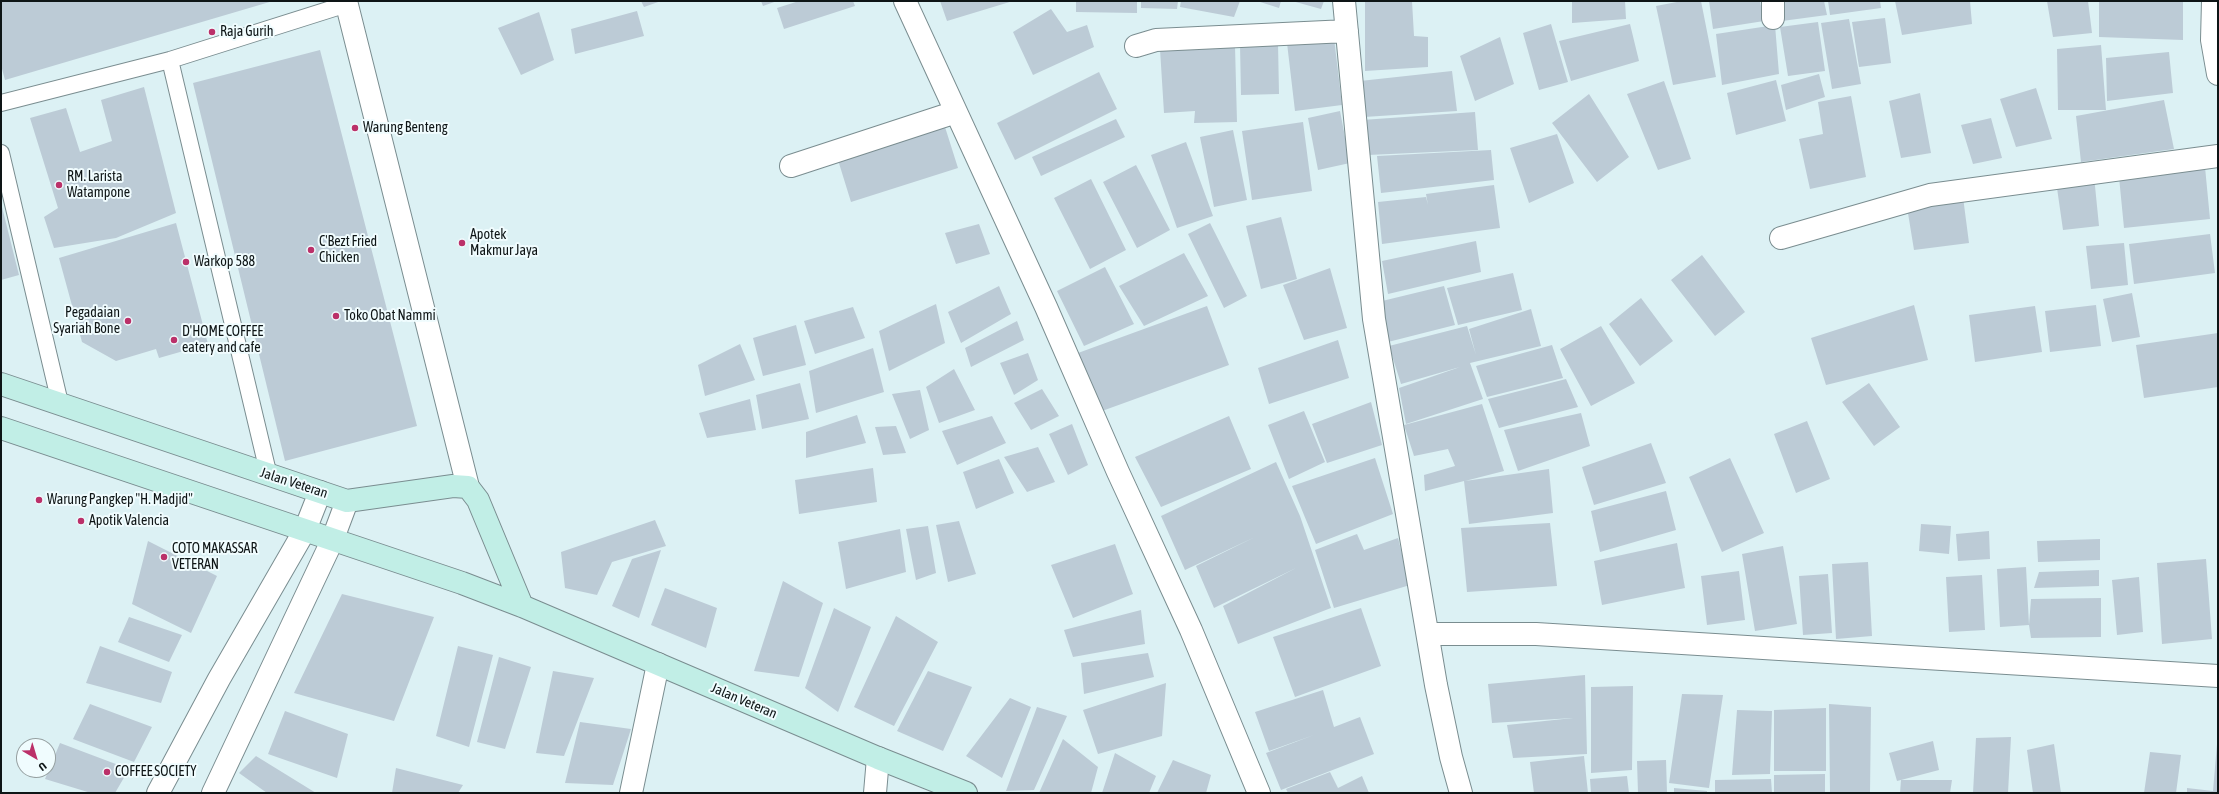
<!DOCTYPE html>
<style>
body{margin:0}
#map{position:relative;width:2219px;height:794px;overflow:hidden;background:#dcf1f4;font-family:"Asap Condensed",sans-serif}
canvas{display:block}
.frame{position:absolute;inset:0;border:2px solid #0e1516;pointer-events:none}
.north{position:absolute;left:16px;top:738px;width:40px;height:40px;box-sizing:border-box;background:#f0fcfe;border:1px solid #96a0a1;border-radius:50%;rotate:142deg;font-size:11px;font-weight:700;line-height:16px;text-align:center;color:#0e1516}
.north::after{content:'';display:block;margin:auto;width:14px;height:18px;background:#bb3069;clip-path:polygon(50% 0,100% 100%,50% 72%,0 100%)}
</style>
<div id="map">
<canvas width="2219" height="794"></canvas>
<div class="frame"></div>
<div class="north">U</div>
</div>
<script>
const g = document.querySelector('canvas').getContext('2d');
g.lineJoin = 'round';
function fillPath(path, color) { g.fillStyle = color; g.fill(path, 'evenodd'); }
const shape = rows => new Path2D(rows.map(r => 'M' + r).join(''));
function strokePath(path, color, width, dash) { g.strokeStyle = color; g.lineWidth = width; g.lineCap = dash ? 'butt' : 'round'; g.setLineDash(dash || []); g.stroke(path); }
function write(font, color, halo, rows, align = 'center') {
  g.font = font + ' "Asap Condensed",sans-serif'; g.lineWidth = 4; g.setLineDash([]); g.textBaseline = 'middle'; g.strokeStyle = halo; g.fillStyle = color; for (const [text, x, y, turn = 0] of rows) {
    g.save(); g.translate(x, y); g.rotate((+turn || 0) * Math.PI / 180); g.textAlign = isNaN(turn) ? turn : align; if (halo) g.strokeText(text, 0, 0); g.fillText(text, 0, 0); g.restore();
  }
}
fillPath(shape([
 [1,1,273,1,5,80,1,65],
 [641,1,661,1,644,7],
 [761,1,777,1,763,6],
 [799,1,853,1,855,6,784,29,777,8],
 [940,1,1013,1,947,21],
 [1076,1,1137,1,1137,13,1076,12],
 [1141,1,1178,1,1177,9,1141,8],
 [1181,1,1240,1,1234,17,1180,7],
 [1257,1,1281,1,1279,8],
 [1292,1,1324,1,1321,9],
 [1365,1,1412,1,1414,36,1428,37,1428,67,1365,71],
 [1572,1,1625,1,1626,19,1572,23],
 [1682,1,1701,1,1716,77,1673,85,1656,6],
 [1709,1,1760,1,1764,21,1713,29],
 [1780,1,1824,1,1827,15,1782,21],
 [1828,1,1880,1,1881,8,1830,15],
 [1895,1,1970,1,1972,24,1902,35],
 [2047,1,2088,1,2092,33,2053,37],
 [2099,1,2183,1,2183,40,2099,37],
 [1051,9,1067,32,1087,25,1094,47,1033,75,1013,32],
 [637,11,644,36,575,54,571,29],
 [539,12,554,60,521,75,498,28],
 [1885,18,1891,63,1859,67,1852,22],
 [1849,19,1861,84,1832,89,1821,23],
 [1818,22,1825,71,1788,76,1780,27],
 [1551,24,1568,82,1539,90,1523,33],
 [1630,24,1639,61,1571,81,1559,41],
 [1775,25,1779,74,1722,85,1716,34],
 [1500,37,1514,84,1475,101,1460,56],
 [1334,38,1342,105,1295,111,1287,43],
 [1278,43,1279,94,1241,95,1240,44],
 [2101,45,2106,110,2058,110,2057,49],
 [1235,46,1237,122,1194,123,1195,111,1164,113,1160,49],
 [320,50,417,426,285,461,193,83],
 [2169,52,2173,93,2107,101,2106,58],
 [1452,71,1457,111,1364,117,1360,81],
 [1099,72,1117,109,1015,160,997,123],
 [1819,74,1825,97,1786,110,1781,85],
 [1776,80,1786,121,1736,135,1727,93],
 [1664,81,1691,159,1658,170,1627,94],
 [144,87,176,213,116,238,54,248,44,217,58,208,30,118,66,108,80,152,112,141,101,100],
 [2036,88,2052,139,2016,147,2000,99],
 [1920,93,1931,153,1901,158,1889,101],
 [1589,94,1629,157,1597,182,1552,123],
 [1851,96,1866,177,1810,189,1799,139,1823,134,1818,102],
 [2164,100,2174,149,2081,162,2076,116],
 [1340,111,1350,163,1318,170,1308,118],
 [1475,112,1478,150,1368,155,1362,120],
 [1991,118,2002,158,1973,164,1961,125],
 [1116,119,1125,137,1041,176,1032,157],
 [1303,122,1312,191,1252,200,1242,131],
 [945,127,958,168,851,202,838,160],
 [1233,130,1247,200,1214,207,1200,137],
 [1557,134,1574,183,1529,203,1510,148],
 [1186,142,1213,216,1177,228,1151,155],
 [1491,150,1494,180,1381,193,1377,156],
 [1136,165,1170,230,1137,248,1103,182],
 [2205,167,2210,219,2124,228,2119,177],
 [2094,176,2099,226,2063,230,2056,181],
 [1091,179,1126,250,1090,269,1054,198],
 [1494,185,1500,228,1382,244,1378,202,1426,197,1428,205,1426,194],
 [1963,197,1969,243,1914,250,1907,207],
 [1,203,19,275,1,280],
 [1281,217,1297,279,1261,289,1246,226],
 [176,223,208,344,159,358,156,349,116,361,82,342,59,258],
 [1210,223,1247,296,1224,308,1188,234],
 [979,224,990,254,956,264,945,233],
 [2210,234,2215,273,2134,284,2129,244],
 [1476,241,1481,272,1388,294,1382,261],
 [2124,243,2128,285,2091,289,2086,246],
 [1184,253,1208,296,1144,326,1119,286],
 [1702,255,1745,312,1715,336,1671,280],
 [1105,267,1134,324,1084,346,1057,291],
 [1330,268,1347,328,1304,340,1283,285],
 [1513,273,1522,310,1458,325,1447,288],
 [999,286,1011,314,961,343,948,312],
 [1444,286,1455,325,1388,342,1378,302],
 [2132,293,2140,337,2112,342,2103,299],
 [1641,298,1673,341,1640,366,1609,324],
 [936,304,945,343,889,371,879,331],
 [1914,305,1928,360,1826,385,1811,338],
 [2096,305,2101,346,2050,352,2045,311],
 [1207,306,1229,365,1102,411,1078,353],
 [2035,306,2042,352,1975,362,1969,315],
 [853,307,865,338,815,354,804,321],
 [1531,309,1541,346,1470,363,1483,399,1406,424,1399,388,1460,367,1401,384,1389,346,1467,326,1476,355,1469,329],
 [1017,321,1024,340,971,367,965,348],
 [796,325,806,365,763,376,753,338],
 [1601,326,1635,383,1591,406,1560,349],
 [2218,333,2218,387,2144,398,2136,345],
 [1338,340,1349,378,1269,404,1258,368],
 [740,344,755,380,705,396,698,365],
 [1552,345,1563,378,1487,397,1476,366],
 [873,348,884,392,816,413,809,371],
 [1028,353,1038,380,1014,395,1000,363],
 [954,369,975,410,939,423,926,387],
 [1566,379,1578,407,1499,428,1488,399],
 [800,383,809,419,762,429,756,395],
 [1869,383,1900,427,1874,446,1842,402],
 [1042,389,1059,416,1031,430,1014,403],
 [920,390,929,430,910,439,892,394],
 [750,399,756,430,707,438,699,413],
 [1371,402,1382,445,1327,463,1312,424],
 [1482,404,1504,471,1465,481,1549,469,1553,513,1469,524,1464,481,1425,491,1424,475,1455,466,1448,449,1414,456,1404,425],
 [1304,411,1325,462,1289,479,1268,425],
 [1581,413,1590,446,1518,471,1504,430],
 [857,415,866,443,806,458,806,432],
 [992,416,1006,443,957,465,942,431],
 [1229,416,1251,469,1161,507,1135,457],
 [1807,421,1830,479,1796,493,1774,434],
 [1072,424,1088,465,1068,475,1049,434],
 [896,426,906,453,883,455,875,427],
 [1651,443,1666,483,1594,505,1582,467],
 [1038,447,1055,482,1027,492,1004,457],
 [1375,458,1393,514,1316,544,1292,486],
 [1730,458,1764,533,1722,552,1689,477],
 [999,459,1014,493,976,509,963,472],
 [1276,462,1300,516,1331,608,1238,644,1223,606,1296,568,1214,608,1196,566,1255,537,1185,570,1161,516],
 [873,468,877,502,799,514,795,480],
 [1666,491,1676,530,1600,552,1591,511],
 [655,520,666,546,612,562,597,595,565,588,561,552],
 [959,521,976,574,948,582,936,525],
 [1550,523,1557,586,1467,592,1461,528],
 [1921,524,1951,526,1949,554,1919,551],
 [928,526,936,573,916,580,906,529],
 [900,529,906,572,846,589,838,542],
 [1989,531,1990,559,1958,561,1956,534],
 [1357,534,1364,550,1398,538,1410,585,1334,608,1315,550],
 [2100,539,2100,560,2038,562,2037,541],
 [148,541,217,576,191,633,132,604],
 [1677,543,1685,588,1602,605,1594,561],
 [1115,544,1133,594,1073,618,1051,565],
 [1783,546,1797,624,1755,631,1742,554],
 [661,550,639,618,612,606,632,559],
 [2206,559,2212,639,2162,644,2157,563],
 [1868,562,1872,636,1836,639,1832,564],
 [2026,567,2029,625,2000,627,1997,569],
 [2099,570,2099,586,2034,588,2039,572],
 [1739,571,1745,620,1707,625,1701,576],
 [1828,574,1832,633,1803,635,1799,576],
 [1982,575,1985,630,1949,632,1946,577],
 [2139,577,2143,632,2117,635,2112,580],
 [783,581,823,603,799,677,754,671],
 [665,588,717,608,706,648,651,625],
 [342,594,434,617,394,721,294,693],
 [2101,598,2101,637,2031,638,2029,625,2031,599],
 [834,608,871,627,838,712,805,688],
 [1361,608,1381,666,1295,697,1273,637],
 [1141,610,1145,644,1073,657,1064,630],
 [896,616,938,642,894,726,854,707],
 [129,617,182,635,169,662,118,642],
 [100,646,172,672,161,703,86,683],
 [458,646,493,655,469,747,436,736],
 [1148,653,1154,677,1084,694,1081,663],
 [499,657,531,667,505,749,477,742],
 [553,671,594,678,564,756,536,753],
 [928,671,972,687,943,751,897,731],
 [1585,675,1587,754,1513,758,1507,725,1573,718,1492,723,1488,684],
 [1166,683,1162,736,1098,754,1083,710],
 [1633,686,1632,770,1591,773,1591,687],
 [1323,690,1334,727,1360,717,1374,754,1281,790,1266,753,1314,735,1269,751,1255,712],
 [1682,694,1723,695,1709,788,1669,783],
 [1010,698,1031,707,1002,778,966,756],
 [90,704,152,727,134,762,73,739],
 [1829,704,1871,707,1870,793,1830,793],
 [1037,707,1067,716,1034,790,1006,791],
 [1826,708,1826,771,1774,771,1774,710],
 [1737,710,1772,711,1770,774,1732,775],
 [285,711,348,734,337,778,268,754],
 [580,722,631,729,613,785,565,783],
 [2011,737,2008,793,1973,793,1976,738],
 [1063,739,1098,767,1091,793,1039,793],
 [1933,741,1939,770,1901,780,1952,780,1950,793,1900,793,1901,780,1897,781,1889,753],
 [60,743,129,769,115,793,91,793,45,779],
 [2054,744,2061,793,2033,793,2027,750],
 [2217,744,2218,793,2187,793,2187,788,2213,791],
 [2150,752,2181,755,2176,793,2144,793],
 [1115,753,1156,776,1149,793,1102,793],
 [256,756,316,793,267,793,239,773],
 [1584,756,1588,793,1534,793,1530,762],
 [1173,760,1211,775,1206,793,1157,793],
 [1666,760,1667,793,1638,793,1637,761],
 [396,768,463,785,458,793,392,793],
 [1330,772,1338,788,1362,776,1369,793,1288,793,1286,789],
 [1825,774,1825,793,1774,793,1774,775],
 [1627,776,1629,793,1591,793,1590,779],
 [1771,779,1772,793,1715,793,1715,780],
 [1674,788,1707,791,1707,793,1674,793]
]), '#bccbd6');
const service = shape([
 [170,60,269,476],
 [1,103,170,60,347,4],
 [1,153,60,403]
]);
const minor = shape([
 [346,1,468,487],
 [905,1,1046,307,1118,472,1191,630,1259,793],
 [1344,1,1374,319,1436,685,1451,757,1461,793],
 [1773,18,1773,1],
 [1136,46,1156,40,1347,31],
 [791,166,956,112],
 [1781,238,1930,195,2218,156],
 [1429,634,1536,634,2218,676],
 [158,793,219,679,305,530,320,492],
 [213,793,332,541,347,501],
 [631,793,658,664],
 [875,793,878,758]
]);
const tertiary = shape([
 [2213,1,2212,40,2218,74]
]);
const secondary = shape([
 [1,384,347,501,453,486,468,487,478,500,522,606],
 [1,428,462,583,522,606,878,758,966,793]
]);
strokePath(service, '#7a8d90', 18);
strokePath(minor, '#7a8d90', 24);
strokePath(tertiary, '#7a8d90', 24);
strokePath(secondary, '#7a8d90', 24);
strokePath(service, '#fff', 16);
strokePath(minor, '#fff', 22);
strokePath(tertiary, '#fff', 22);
strokePath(secondary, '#c1eee6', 22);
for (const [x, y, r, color] of [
 [212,32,4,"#bb3069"],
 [355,128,4,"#bb3069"],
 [59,185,4,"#bb3069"],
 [462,243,4,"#bb3069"],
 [311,250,4,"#bb3069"],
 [186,262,4,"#bb3069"],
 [336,316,4,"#bb3069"],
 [128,321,4,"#bb3069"],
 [174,340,4,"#bb3069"],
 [39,500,4,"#bb3069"],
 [81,521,4,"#bb3069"],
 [164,557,4,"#bb3069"],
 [107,772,4,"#bb3069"]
]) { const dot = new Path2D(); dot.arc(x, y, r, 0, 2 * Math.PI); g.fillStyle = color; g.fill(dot); strokePath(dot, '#f0fcfe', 1.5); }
write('14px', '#0e1516', '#f0fcfe', [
 ["Raja Gurih",220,32],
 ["Warung Benteng",363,128],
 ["RM. Larista",67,177],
 ["Watampone",67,193],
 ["Apotek",470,235],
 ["Makmur Jaya",470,251],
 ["C'Bezt Fried",319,242],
 ["Chicken",319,258],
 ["Warkop 588",194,262],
 ["Pegadaian",120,313,"right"],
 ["Syariah Bone",120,329,"right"],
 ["Toko Obat Nammi",344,316],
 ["D'HOME COFFEE",182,332],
 ["eatery and cafe",182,348],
 ["Warung Pangkep \"H. Madjid\"",47,500],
 ["Apotik Valencia",89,521],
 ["COTO MAKASSAR",172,549],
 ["VETERAN",172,565],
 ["COFFEE SOCIETY",115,772]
], 'left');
write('14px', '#0e1516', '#f0fcfe', [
 ["Jalan Veteran",294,483,18],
 ["Jalan Veteran",744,701,23]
]);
</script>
